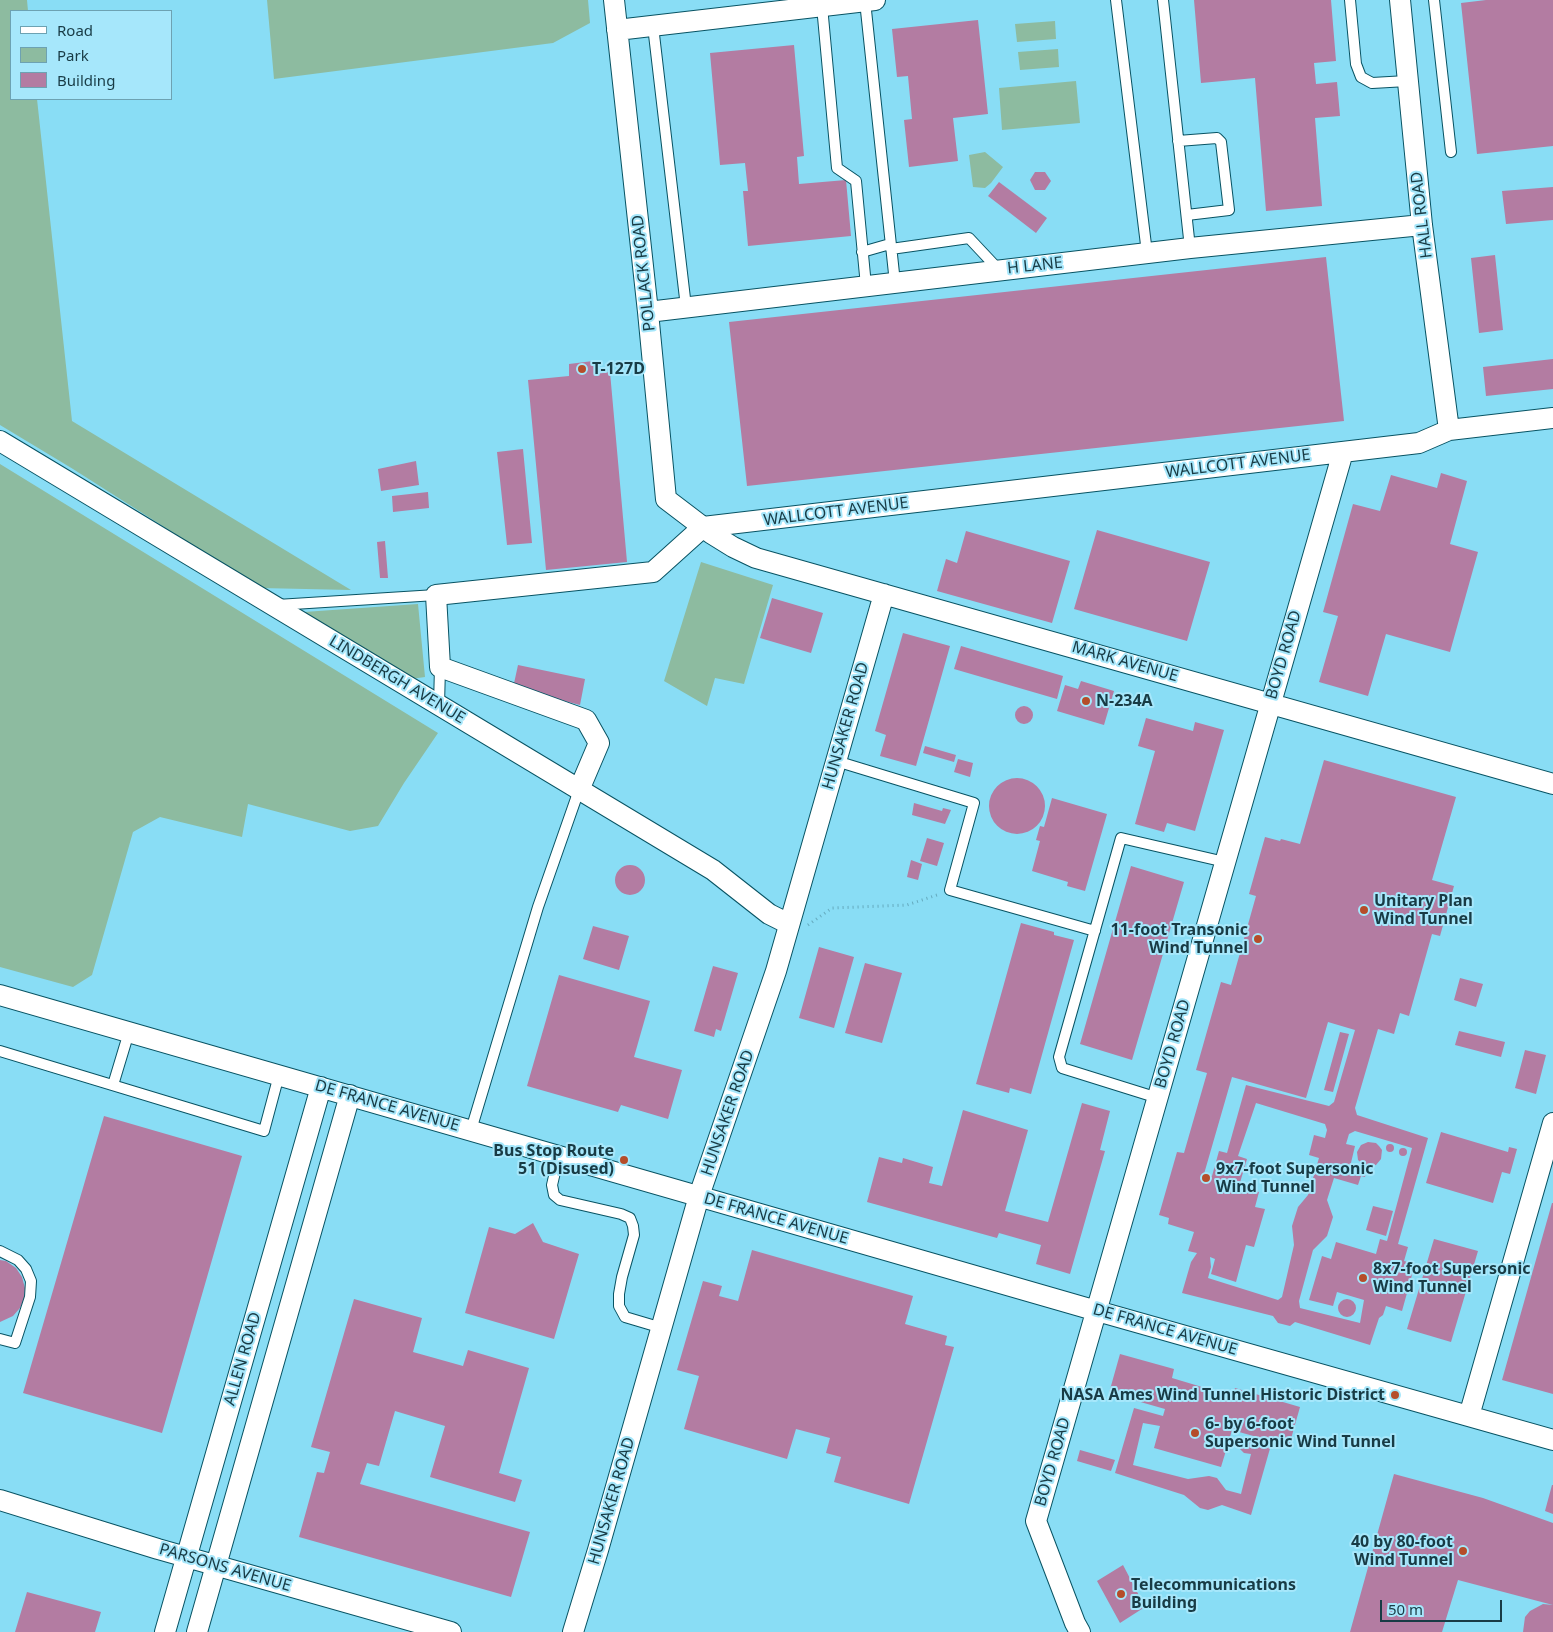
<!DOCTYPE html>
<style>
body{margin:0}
#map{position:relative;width:1553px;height:1632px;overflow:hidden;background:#89ddf5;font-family:"Noto Sans",sans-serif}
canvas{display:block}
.legend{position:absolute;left:10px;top:10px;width:162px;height:90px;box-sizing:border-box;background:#a6e7fb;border:1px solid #6da2b2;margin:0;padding:6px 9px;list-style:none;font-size:15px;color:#183b45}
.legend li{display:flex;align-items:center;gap:10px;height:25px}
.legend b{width:25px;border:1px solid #6da2b2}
.scale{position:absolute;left:1380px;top:1600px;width:122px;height:22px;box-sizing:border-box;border:2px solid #183b45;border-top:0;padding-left:6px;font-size:15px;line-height:18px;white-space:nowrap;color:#183b45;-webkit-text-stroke:4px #a6e7fb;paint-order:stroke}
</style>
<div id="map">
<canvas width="1553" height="1632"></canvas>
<ul class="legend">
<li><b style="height:6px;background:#fff"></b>Road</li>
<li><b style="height:14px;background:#8dbba0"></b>Park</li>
<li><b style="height:14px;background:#b37ca2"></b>Building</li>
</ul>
<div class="scale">50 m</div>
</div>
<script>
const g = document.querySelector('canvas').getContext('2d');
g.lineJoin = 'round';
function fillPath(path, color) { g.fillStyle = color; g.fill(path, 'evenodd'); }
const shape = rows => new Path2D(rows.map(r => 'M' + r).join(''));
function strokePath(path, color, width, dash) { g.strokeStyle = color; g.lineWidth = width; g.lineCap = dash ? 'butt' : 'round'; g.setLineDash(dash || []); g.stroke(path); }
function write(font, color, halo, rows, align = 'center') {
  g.font = font + ' "Noto Sans",sans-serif'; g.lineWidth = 4; g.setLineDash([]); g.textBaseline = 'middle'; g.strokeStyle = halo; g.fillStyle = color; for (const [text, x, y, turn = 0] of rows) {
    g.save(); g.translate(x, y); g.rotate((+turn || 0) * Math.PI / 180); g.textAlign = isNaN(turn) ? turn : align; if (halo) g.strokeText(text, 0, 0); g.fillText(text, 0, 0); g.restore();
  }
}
fillPath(shape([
 [0,0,27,0,28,11,11,11,11,99,37,99,72,421,351,590,260,588,73,469,0,425],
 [267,0,588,0,590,23,553,43,274,79],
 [1055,21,1056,39,1017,42,1015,24],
 [1058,49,1059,67,1020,70,1018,52],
 [1076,81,1080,123,1002,130,999,88],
 [985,152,1003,167,991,183,985,188,973,187,969,155],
 [0,464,438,733,404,783,378,826,350,831,248,804,242,837,160,817,133,832,92,975,73,987,0,967],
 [701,562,773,585,744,684,715,678,707,706,664,681],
 [418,604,425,677,411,679,304,612]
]), '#8dbba0');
fillPath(shape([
 [1194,0,1331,0,1336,61,1314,63,1316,84,1337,82,1340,116,1315,118,1322,206,1266,211,1255,78,1201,83],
 [1486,0,1553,0,1553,146,1477,154,1461,3],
 [978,20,988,114,953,118,958,161,909,167,904,120,912,119,908,76,897,77,892,29],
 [794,45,804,156,797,157,799,184,846,180,851,236,748,246,743,191,748,191,745,163,720,165,710,53],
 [1035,172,1045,172,1051,181,1045,190,1035,190,1030,180],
 [999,182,1047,218,1036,233,988,196],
 [1553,187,1553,220,1506,224,1502,191],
 [1495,255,1503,330,1479,333,1471,258],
 [1326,257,1344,421,747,486,729,322],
 [1553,359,1553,389,1486,396,1483,367],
 [593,361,596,374,610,372,627,562,546,570,528,380,569,376,569,364],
 [523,449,532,543,507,545,497,452],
 [416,461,419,485,381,491,378,469],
 [1441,473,1467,481,1450,544,1478,552,1450,652,1386,634,1368,696,1319,682,1338,616,1323,612,1353,504,1380,511,1391,475,1437,488],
 [428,492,429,508,393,512,392,496],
 [1097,530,1210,562,1187,641,1074,609],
 [966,531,1070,561,1052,623,937,591,946,559,957,563],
 [385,541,388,578,380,578,377,542],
 [772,598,823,613,811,653,760,638],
 [903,633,950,646,916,766,880,756,886,735,875,731],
 [961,646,1063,676,1057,699,954,669],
 [518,665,585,679,580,705,513,688],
 [1081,681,1114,691,1104,725,1057,711,1065,685,1078,689],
 '1015 715a9 9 0 1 1 18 0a9 9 0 1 1-18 0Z',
 [1146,718,1193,731,1195,722,1224,730,1195,831,1167,823,1164,832,1135,824,1155,751,1138,746],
 [925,746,956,755,954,762,923,753],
 [958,759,973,763,970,777,954,772],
 [1324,760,1456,797,1432,880,1454,886,1440,936,1432,934,1409,1016,1400,1013,1394,1034,1378,1029,1355,1108,1357,1115,1428,1138,1398,1244,1408,1247,1404,1261,1415,1264,1402,1311,1386,1306,1383,1315,1379,1318,1370,1345,1295,1322,1290,1326,1278,1323,1273,1316,1182,1293,1191,1262,1197,1253,1188,1251,1194,1232,1168,1224,1169,1218,1159,1215,1177,1152,1184,1153,1207,1073,1196,1070,1221,982,1231,985,1256,896,1249,894,1265,837,1280,841,1281,839,1300,844],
 [1328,1022,1355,1030,1334,1102,1329,1106,1246,1085,1227,1153,1219,1151,1212,1176,1204,1174,1232,1077,1306,1098],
 [1256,1103,1325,1124,1327,1130,1325,1138,1314,1135,1309,1155,1319,1158,1308,1195,1298,1207,1292,1226,1294,1245,1282,1297,1278,1300,1208,1278,1211,1267,1210,1257,1215,1259,1211,1274,1236,1282,1246,1245,1254,1247,1265,1209,1255,1207,1259,1192,1239,1186,1247,1159,1238,1156],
 [1355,1131,1412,1148,1387,1241,1380,1239,1376,1254,1336,1242,1331,1259,1322,1256,1309,1300,1333,1306,1337,1292,1364,1300,1360,1323,1300,1308,1299,1301,1313,1250,1327,1236,1333,1217,1327,1200,1334,1178,1358,1185,1361,1176,1365,1177,1368,1166,1376,1165,1381,1159,1382,1150,1379,1146,1376,1143,1368,1142,1361,1145,1357,1152,1358,1160,1365,1166,1357,1164,1355,1168,1350,1167,1355,1146,1346,1144,1349,1134],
 '989 806a28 28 0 1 1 56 0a28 28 0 1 1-56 0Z',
 [1052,798,1107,814,1085,891,1067,886,1068,882,1032,871,1040,841,1036,840,1040,826,1044,827],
 [914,803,942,811,943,808,951,810,945,824,912,815],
 [927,838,944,843,937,866,920,861],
 [911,860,922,864,918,880,907,877],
 '615 880a15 15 0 1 1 30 0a15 15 0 1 1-30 0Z',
 [1131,866,1184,882,1132,1060,1080,1044],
 [1021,923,1054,932,1054,935,1074,940,1031,1094,1010,1088,1009,1093,976,1084],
 [593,926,629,936,619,970,583,959],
 [819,947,854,957,834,1028,799,1018],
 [865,963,902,973,882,1043,845,1033],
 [713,966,738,973,721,1031,716,1029,714,1037,694,1031],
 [559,975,650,1001,634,1057,682,1070,668,1119,621,1105,618,1112,527,1086],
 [1460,978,1483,984,1476,1007,1454,1000],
 [1459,1031,1505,1042,1501,1057,1455,1045],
 [1340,1032,1349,1034,1333,1092,1324,1090],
 [1525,1050,1546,1055,1536,1094,1515,1088],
 [1082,1103,1110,1111,1100,1150,1105,1151,1070,1274,1036,1264,1041,1245,999,1233,997,1238,867,1202,879,1157,902,1163,903,1158,933,1167,929,1183,942,1186,963,1110,1028,1130,1005,1211,1048,1222],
 [104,1116,242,1156,162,1433,23,1393],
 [1441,1132,1508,1152,1509,1147,1517,1149,1510,1174,1502,1172,1493,1203,1426,1183],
 '1386 1148a4 4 0 1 1 8 0a4 4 0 1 1-8 0Z',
 '1399 1152a4 4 0 1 1 8 0a4 4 0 1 1-8 0Z',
 [1552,1203,1553,1203,1553,1394,1502,1380],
 [1373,1206,1393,1211,1386,1236,1366,1230],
 [533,1223,543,1242,579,1254,554,1339,465,1313,489,1227,515,1234],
 [1434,1239,1478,1251,1451,1342,1407,1329],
 [752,1250,913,1296,905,1324,947,1336,945,1345,954,1347,909,1504,834,1482,841,1457,826,1453,830,1438,796,1429,787,1459,684,1429,699,1376,677,1370,703,1281,722,1286,719,1296,738,1301],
 [0,1260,6,1261,16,1268,22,1277,25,1288,24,1299,20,1308,13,1316,0,1322],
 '1338 1308a9 9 0 1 1 18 0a9 9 0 1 1-18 0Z',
 [354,1299,422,1318,413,1352,463,1366,468,1350,529,1368,499,1473,522,1480,515,1502,430,1477,445,1426,395,1411,379,1466,367,1463,360,1484,530,1532,511,1597,299,1537,317,1472,324,1473,330,1452,311,1447],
 [1120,1354,1174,1369,1172,1378,1232,1396,1235,1388,1300,1407,1289,1446,1232,1430,1230,1437,1241,1440,1248,1439,1271,1445,1251,1515,1222,1505,1208,1510,1200,1508,1184,1495,1115,1473,1134,1408,1163,1416,1165,1409,1109,1393],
 [1143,1423,1160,1426,1154,1448,1221,1467,1228,1444,1238,1447,1244,1453,1251,1454,1241,1494,1226,1490,1217,1478,1209,1476,1188,1479,1133,1465],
 [1080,1450,1115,1460,1111,1471,1077,1461],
 [1394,1474,1483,1498,1553,1523,1553,1605,1458,1580,1442,1632,1350,1632],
 [1552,1485,1553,1485,1553,1514,1545,1511],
 [1123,1565,1145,1607,1120,1623,1097,1581],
 [27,1592,101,1612,95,1632,15,1632],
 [1543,1604,1553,1605,1553,1632,1523,1632,1525,1617,1530,1611]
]), '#b37ca2');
const service = shape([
 [1116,0,1147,253],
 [1163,0,1190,248],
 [1350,0,1356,64,1361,77,1372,83,1407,81],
 [1434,0,1451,152],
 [865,1,895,283],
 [822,6,837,168,856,181,866,286],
 [653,26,686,307],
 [1178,141,1217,138,1221,142,1229,210,1187,215],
 [891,249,969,238,999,270],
 [862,252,890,244],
 [277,605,436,595],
 [439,705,440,667],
 [836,761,974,803,950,890,1095,931],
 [0,1051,264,1131,279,1075],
 [113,1085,129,1032],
 [1158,1098,1062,1068,1059,1057,1121,838,1225,862],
 [471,1130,538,907,579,790],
 [559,1155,552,1185,554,1195,560,1200,621,1214,630,1218,633,1226,634,1235,622,1277,619,1294,619,1306,625,1317,662,1328],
 [0,1251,18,1260,26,1269,31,1281,30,1297,15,1343,0,1339]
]);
const minor = shape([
 [614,0,648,312,666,499,712,534,733,547,756,558,1553,784],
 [1400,0,1422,225,1449,430],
 [617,30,875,0],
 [648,312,1190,248,1422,225],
 [0,441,713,870,769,914,789,924],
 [579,790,599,743,586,720,440,667,436,595,653,572,703,527,1419,443,1449,430,1553,418],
 [0,995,1097,1311,1553,1440],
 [1469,1416,1553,1123],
 [0,1500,158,1549,451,1632],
 [165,1632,321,1087],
 [197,1632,350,1095],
 [573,1632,598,1550,699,1196,776,971,884,594],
 [1080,1632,1075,1623,1036,1521,1343,452]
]);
strokePath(service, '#085363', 12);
strokePath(minor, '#085363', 22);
strokePath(shape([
 [808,925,832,908,907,905,940,894]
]), '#65aabe', 3, [1, 4]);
strokePath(service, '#fff', 10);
strokePath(minor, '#fff', 20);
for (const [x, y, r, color] of [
 [582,369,5,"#b54d2a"],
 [1086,701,5,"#b54d2a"],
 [1364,910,5,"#b54d2a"],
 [1258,939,5,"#b54d2a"],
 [624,1160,5,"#b54d2a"],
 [1206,1178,5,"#b54d2a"],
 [1363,1278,5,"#b54d2a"],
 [1395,1395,5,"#b54d2a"],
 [1195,1433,5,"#b54d2a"],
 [1463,1551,5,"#b54d2a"],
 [1121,1594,5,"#b54d2a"]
]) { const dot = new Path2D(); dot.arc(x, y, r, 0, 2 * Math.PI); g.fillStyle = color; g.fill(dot); strokePath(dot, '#a6e7fb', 2); }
write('16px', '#183b45', '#a6e7fb', [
 ["HALL ROAD",1422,215,-97],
 ["H LANE",1035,266,-6],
 ["POLLACK ROAD",644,273,-96],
 ["WALLCOTT AVENUE",1238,464,-7],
 ["WALLCOTT AVENUE",836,512,-7],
 ["BOYD ROAD",1284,655,-74],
 ["MARK AVENUE",1125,662,16],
 ["LINDBERGH AVENUE",397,680,31],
 ["HUNSAKER ROAD",846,726,-74],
 ["BOYD ROAD",1173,1044,-74],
 ["DE FRANCE AVENUE",387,1106,16],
 ["HUNSAKER ROAD",728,1113,-71],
 ["DE FRANCE AVENUE",776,1219,16],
 ["DE FRANCE AVENUE",1165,1330,16],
 ["ALLEN ROAD",243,1359,-74],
 ["BOYD ROAD",1053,1462,-74],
 ["HUNSAKER ROAD",612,1501,-74],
 ["PARSONS AVENUE",225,1568,16]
]);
write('bold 16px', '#183b45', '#a6e7fb', [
 ["T-127D",592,369],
 ["N-234A",1096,701],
 ["Unitary Plan",1374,901],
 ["Wind Tunnel",1374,919],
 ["11-foot Transonic",1248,930,"right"],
 ["Wind Tunnel",1248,948,"right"],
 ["Bus Stop Route",614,1151,"right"],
 ["51 (Disused)",614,1169,"right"],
 ["9x7-foot Supersonic",1216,1169],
 ["Wind Tunnel",1216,1187],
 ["8x7-foot Supersonic",1373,1269],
 ["Wind Tunnel",1373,1287],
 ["NASA Ames Wind Tunnel Historic District",1385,1395,"right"],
 ["6- by 6-foot",1205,1424],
 ["Supersonic Wind Tunnel",1205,1442],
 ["40 by 80-foot",1453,1542,"right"],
 ["Wind Tunnel",1453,1560,"right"],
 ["Telecommunications",1131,1585],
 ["Building",1131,1603]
], 'left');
</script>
